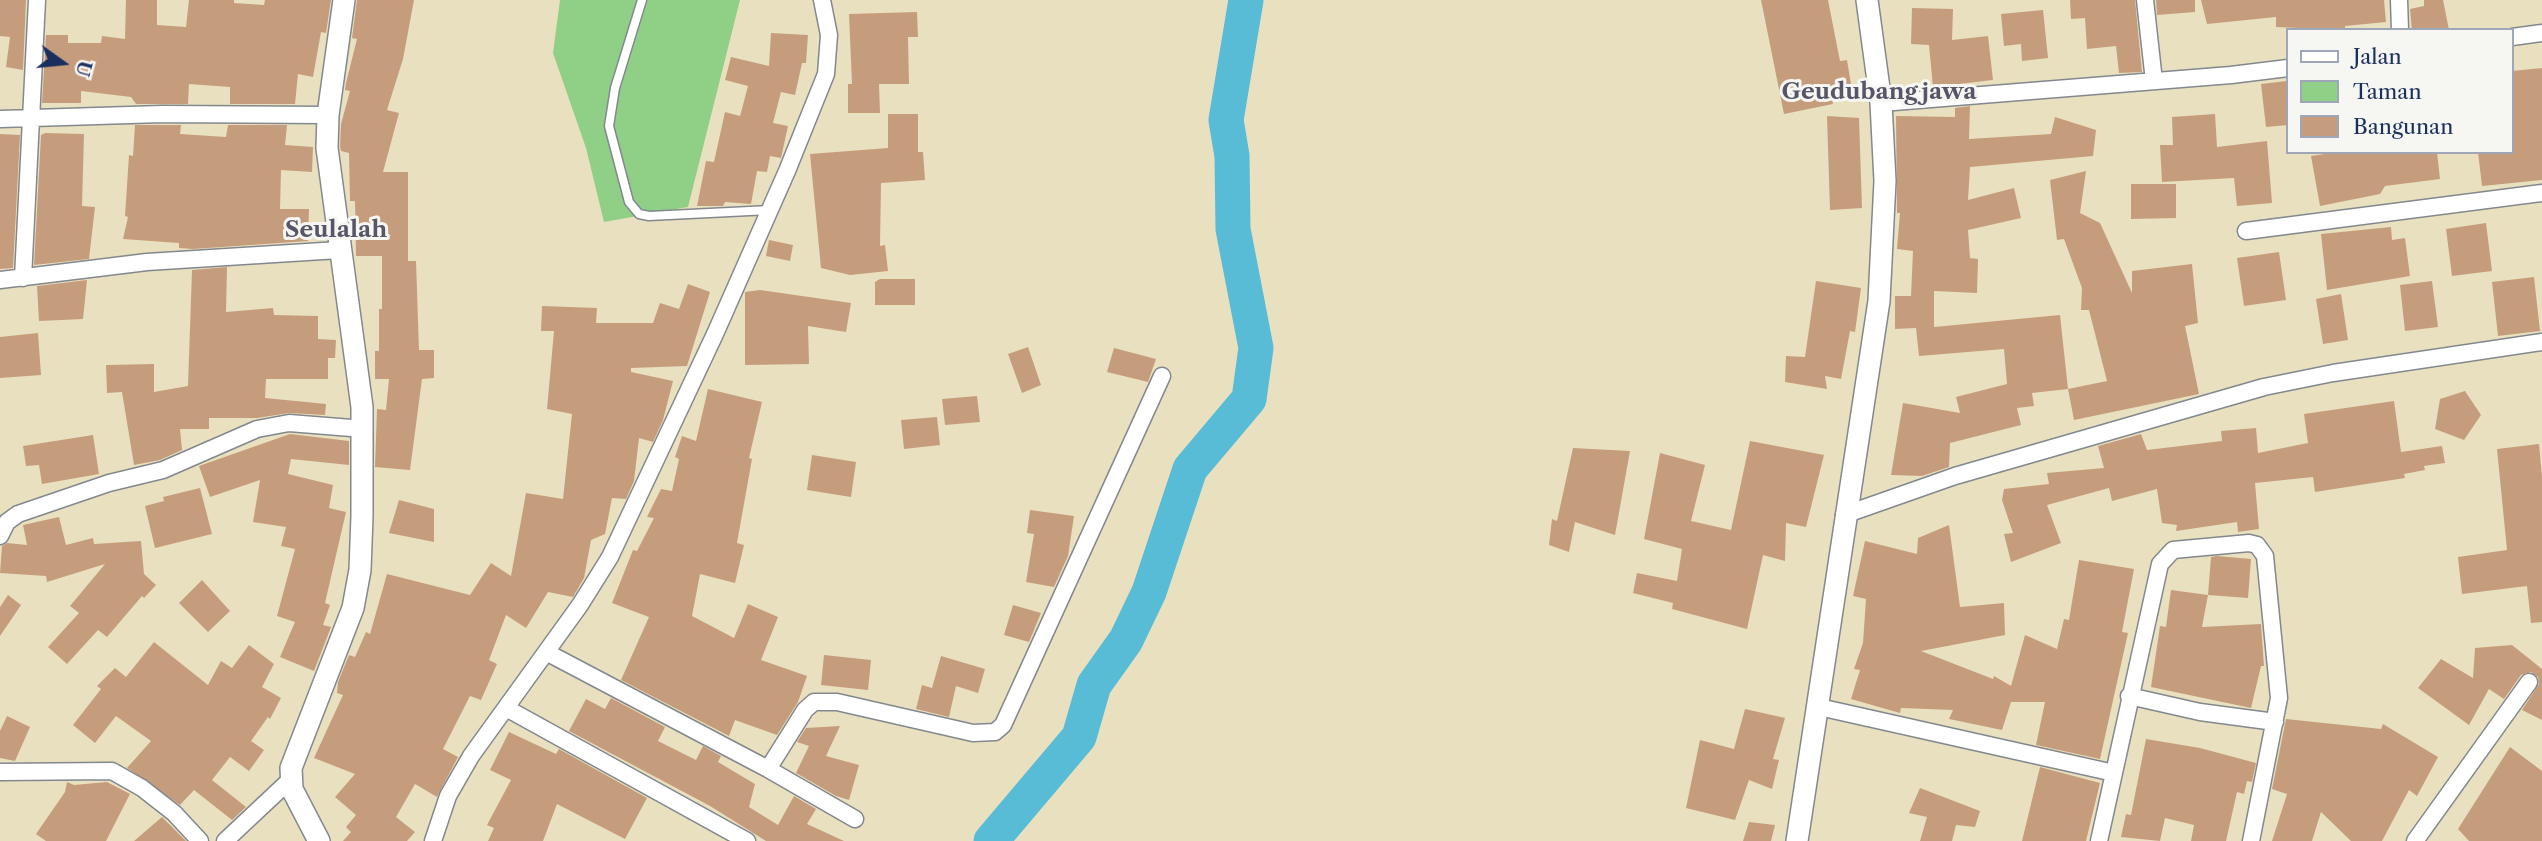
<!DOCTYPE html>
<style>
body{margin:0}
#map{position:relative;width:2542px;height:841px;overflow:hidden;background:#e9e0bf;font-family:"Libre Caslon Text",serif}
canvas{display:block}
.legend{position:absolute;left:2286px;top:28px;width:228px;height:126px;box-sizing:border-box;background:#f6f6f2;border:2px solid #9ea6b7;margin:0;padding:9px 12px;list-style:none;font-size:21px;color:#1b2f5e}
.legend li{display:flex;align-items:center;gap:14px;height:35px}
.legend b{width:35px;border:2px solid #9ea6b7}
.north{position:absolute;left:28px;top:28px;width:70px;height:70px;-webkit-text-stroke:5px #f6f6f2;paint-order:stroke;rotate:105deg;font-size:19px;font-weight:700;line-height:28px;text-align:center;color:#1b2f5e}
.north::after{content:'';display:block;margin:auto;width:24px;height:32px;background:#1b2f5e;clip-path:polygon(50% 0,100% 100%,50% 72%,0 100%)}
</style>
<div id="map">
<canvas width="2542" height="841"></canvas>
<ul class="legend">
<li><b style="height:9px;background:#fff"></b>Jalan</li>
<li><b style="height:19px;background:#90d086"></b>Taman</li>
<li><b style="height:19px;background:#c69d7c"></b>Bangunan</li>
</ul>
<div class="north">U</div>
</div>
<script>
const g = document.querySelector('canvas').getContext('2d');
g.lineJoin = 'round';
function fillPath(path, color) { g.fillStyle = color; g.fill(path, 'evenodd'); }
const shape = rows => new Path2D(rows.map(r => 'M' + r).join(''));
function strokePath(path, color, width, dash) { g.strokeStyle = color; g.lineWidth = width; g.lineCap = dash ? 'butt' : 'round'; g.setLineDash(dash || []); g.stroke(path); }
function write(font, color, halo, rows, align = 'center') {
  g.font = font + ' "Libre Caslon Text",serif'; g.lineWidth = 6; g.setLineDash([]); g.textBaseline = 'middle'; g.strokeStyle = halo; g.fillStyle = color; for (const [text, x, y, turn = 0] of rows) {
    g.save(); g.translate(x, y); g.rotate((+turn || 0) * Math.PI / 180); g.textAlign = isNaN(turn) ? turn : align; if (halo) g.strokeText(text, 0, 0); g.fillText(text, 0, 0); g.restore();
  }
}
fillPath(shape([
 [560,0,740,0,688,207,604,222,586,148,553,53]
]), '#90d086');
strokePath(shape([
 [991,841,1079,737,1094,685,1126,640,1149,592,1190,469,1249,399,1256,348,1233,229,1232,156,1226,120,1246,0]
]), '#58bcd7', 35);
fillPath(shape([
 [0,0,26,0,23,70,6,67,10,37,0,36],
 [126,0,157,0,157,25,186,27,189,0,234,0,234,3,264,5,265,0,331,0,326,33,321,32,313,77,298,74,295,104,230,104,230,87,189,84,188,104,136,104,131,97,81,91,81,103,42,103,46,35,68,35,68,43,101,43,102,36,125,39],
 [357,0,414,0,403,59,387,110,399,113,383,172,408,172,408,261,416,261,419,350,434,350,434,378,422,379,410,470,375,467,377,409,386,410,389,379,375,379,375,351,379,351,379,309,382,309,382,256,356,256,355,201,350,201,349,153,341,151,340,147,341,124,350,91,345,90,346,83,357,39,352,38],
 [1761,0,1828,0,1840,61,1847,60,1853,96,1832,99,1833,104,1784,114],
 [2070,0,2135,0,2142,72,2119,73,2116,46,2087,49,2085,18,2071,19],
 [2156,0,2195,0,2195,12,2157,15],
 [2201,0,2384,0,2386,22,2345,26,2345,30,2276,27,2276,17,2207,24],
 [2424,0,2443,0,2449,30,2412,30,2410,9,2424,6],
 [1912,8,1953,9,1952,40,1988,36,1993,80,1933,87,1929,45,1911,44],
 [2043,10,2048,58,2022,61,2021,44,2004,46,2001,14],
 [917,12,918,37,908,37,909,84,879,84,880,113,848,113,848,84,852,84,849,14],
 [771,33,808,35,806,63,802,63,795,95,781,92,773,123,788,126,781,158,770,156,767,172,757,171,751,204,725,202,723,206,697,206,706,161,714,162,725,112,740,116,748,86,725,80,731,57,769,66],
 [2542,68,2542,180,2482,186,2478,152,2512,152,2512,71],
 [2287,81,2288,125,2266,127,2261,84],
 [1970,106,1969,139,2051,134,2055,117,2096,130,2093,156,1970,167,1968,200,2014,188,2021,218,1968,230,1970,258,1978,259,1977,293,1934,291,1934,327,2060,315,2068,389,2032,393,2034,406,2017,408,2021,425,1950,443,1949,467,1922,476,1891,475,1903,403,1960,413,1956,397,2007,384,2004,349,1919,356,1916,328,1895,329,1895,296,1911,296,1913,251,1897,249,1900,213,1897,213,1896,116,1955,117,1955,108],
 [888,114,918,114,918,152,923,152,925,180,881,183,880,246,885,245,888,271,850,275,821,268,810,154,888,148],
 [2215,114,2217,147,2267,141,2272,203,2237,206,2234,178,2162,182,2160,145,2173,145,2172,117],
 [1827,116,1859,118,1862,208,1830,210],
 [135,125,181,125,180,134,226,137,228,125,287,125,285,145,313,147,312,172,281,170,280,209,309,209,308,241,193,249,179,248,179,243,123,239,128,217,125,216,129,155,133,156],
 [45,133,84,134,82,206,95,207,89,259,34,265,41,135],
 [0,134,20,135,13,268,0,269],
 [2338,152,2437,152,2440,179,2385,186,2380,194,2320,206,2311,156],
 [2086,171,2080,213,2100,223,2132,293,2132,271,2192,264,2198,323,2185,326,2199,394,2074,420,2068,389,2107,381,2089,310,2081,310,2082,288,2064,239,2057,240,2050,180],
 [2131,184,2176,184,2176,218,2131,219],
 [2486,223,2492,271,2452,276,2446,229],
 [2391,227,2392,240,2405,238,2410,276,2327,290,2321,234],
 [769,240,793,245,790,261,766,256],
 [2279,252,2286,300,2244,306,2237,258],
 [227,267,226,312,273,308,274,315,318,316,318,339,336,340,335,358,328,358,328,379,266,379,265,398,326,404,325,415,289,413,257,418,209,418,209,429,180,429,182,450,160,460,134,465,122,392,107,393,106,365,154,364,154,392,188,386,192,270],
 [2534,277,2540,331,2498,336,2492,282],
 [880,279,915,279,915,305,875,305,875,282],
 [87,280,83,319,39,321,37,286],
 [1816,281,1861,288,1855,332,1850,331,1841,379,1825,376,1827,389,1785,382,1786,356,1805,357],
 [2432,281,2438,327,2405,331,2400,285],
 [688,284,710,292,687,366,631,368,631,372,673,381,663,420,653,442,639,438,634,481,626,499,612,498,605,534,591,540,584,578,573,597,548,592,526,628,506,615,489,660,497,664,481,700,470,696,443,749,458,757,437,797,415,784,396,817,415,832,407,841,343,841,351,832,346,827,356,815,335,797,355,774,314,758,343,695,337,693,338,682,349,655,355,657,366,632,370,634,387,574,470,595,491,563,511,576,526,493,563,499,572,414,547,409,554,331,541,331,542,306,597,308,596,323,653,323,660,303,679,309],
 [760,290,851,303,846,332,808,326,809,364,745,365,745,292],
 [2341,294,2348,340,2323,344,2316,299],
 [38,333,41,375,0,378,0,337],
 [1028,347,1041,385,1022,393,1008,354],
 [1114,348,1156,359,1148,382,1107,372],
 [708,389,762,402,749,458,752,459,737,543,744,545,735,583,700,574,692,616,734,638,748,604,778,617,761,660,807,676,798,702,777,735,735,720,729,736,621,680,649,617,612,603,633,550,637,551,654,518,647,517,661,489,672,491,679,459,675,457,682,436,696,441],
 [2465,391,2481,415,2464,440,2435,429,2440,399],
 [977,396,980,422,945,425,942,399],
 [2394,401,2401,452,2442,446,2445,463,2424,466,2425,470,2404,474,2405,478,2315,492,2313,477,2255,483,2259,529,2238,532,2237,522,2176,531,2177,525,2162,523,2157,489,2112,501,2109,488,2047,505,2061,543,2011,562,2004,534,2013,533,2002,500,2004,489,2049,484,2047,473,2104,468,2098,446,2141,434,2147,450,2222,441,2221,431,2256,428,2258,453,2308,443,2304,414],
 [937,417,940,445,904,449,901,420],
 [290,434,349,441,349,465,291,459,288,474,333,485,329,508,346,512,325,603,330,605,323,625,331,627,314,671,280,657,295,622,277,616,295,549,281,546,286,527,253,522,260,480,210,497,199,466],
 [93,435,99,474,42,484,39,465,26,466,23,446],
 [1750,441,1824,455,1806,527,1786,523,1785,561,1763,555,1747,629,1672,609,1673,603,1633,593,1637,573,1677,581,1682,549,1644,539,1660,453,1705,465,1691,521,1731,530],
 [2539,444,2542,477,2542,622,2531,623,2527,586,2462,594,2458,557,2507,550,2497,449],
 [1573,448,1630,451,1615,535,1575,522,1569,552,1549,545,1552,519,1557,521],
 [812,455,856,462,851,497,807,490],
 [200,488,212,534,155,548,145,506,164,501,163,497],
 [399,500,434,509,434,542,389,533],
 [1030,510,1074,516,1068,556,1054,587,1026,582,1034,534,1027,533],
 [59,517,66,545,93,538,94,544,141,541,144,574,156,585,144,598,142,596,107,637,98,630,67,664,48,647,79,613,70,606,105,564,47,582,46,576,0,573,2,546,7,543,27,545,23,525],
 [1949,525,1960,607,2004,603,2005,635,1921,651,1993,679,1994,676,2011,686,2025,635,2057,649,2064,619,2069,620,2079,560,2134,569,2122,632,2128,633,2100,759,2036,745,2045,702,2011,702,2002,730,1949,719,1953,710,1901,708,1900,713,1851,699,1860,670,1854,669,1863,643,1866,599,1853,596,1865,541,1917,554,1918,538],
 [2217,556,2251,559,2248,598,2208,595,2211,557],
 [202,580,230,611,208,632,179,603],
 [2171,590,2208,595,2202,627,2261,624,2264,666,2261,666,2251,708,2151,687,2160,626,2166,627],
 [8,595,21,605,0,636,0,607],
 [1013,605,1041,613,1029,642,1004,635],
 [154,642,208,685,221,661,232,668,249,645,274,664,262,687,281,698,270,719,268,717,251,741,264,750,249,771,230,757,212,780,246,807,232,820,194,790,180,805,127,768,151,741,116,716,95,743,73,725,101,689,97,686,115,668,126,677],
 [2512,645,2542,669,2542,720,2522,710,2539,684,2538,677,2531,672,2521,675,2504,699,2489,689,2469,725,2418,688,2441,659,2473,678,2475,648],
 [824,655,871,660,868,690,821,685],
 [941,656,985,669,978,693,956,686,949,717,916,709,922,685,932,688],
 [611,698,665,727,658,741,696,760,703,746,721,756,718,762,755,784,749,807,778,825,794,796,816,809,807,824,844,841,766,841,710,806,569,731,586,699,605,709],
 [1745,709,1785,718,1773,759,1779,760,1772,789,1749,780,1735,820,1686,808,1700,740,1734,749],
 [7,716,30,727,15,761,0,758,0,731],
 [2286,719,2381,729,2383,724,2438,757,2417,796,2409,790,2382,841,2351,841,2321,812,2312,841,2272,841,2287,794,2272,789],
 [840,726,826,756,859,765,849,800,836,796,796,773,809,746,797,742,806,728],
 [509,732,556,754,559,749,647,798,625,839,557,804,543,841,488,841,494,828,487,825,511,780,490,770],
 [2146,739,2200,748,2256,763,2252,782,2247,781,2244,794,2237,792,2226,841,2191,841,2194,825,2165,818,2160,841,2121,837,2126,814,2131,815],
 [2510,747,2542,771,2542,841,2469,841,2458,829],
 [2040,767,2100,783,2086,841,2022,841],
 [67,782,74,785,107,782,130,794,106,841,46,841,36,834,65,792],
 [1920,788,1980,811,1975,827,1956,825,1952,841,1920,841,1927,817,1909,813],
 [162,817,186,841,134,841],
 [1749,822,1775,825,1771,841,1743,841]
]), '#c69d7c');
const service = shape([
 [642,0,615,88,609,126,629,202,639,214,649,216,770,210]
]);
const minor = shape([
 [2145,0,2154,81],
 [2399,0,2400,30],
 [2512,37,2542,33],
 [1881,103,2231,75,2288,68],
 [0,119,162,114,328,115],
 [2246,231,2542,193],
 [23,278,37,0],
 [0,280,147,262,339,250],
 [1844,515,1955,476,2264,387,2333,373,2542,342],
 [0,536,7,522,18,514,109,483,163,470,257,429,289,423,364,429],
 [546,652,768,769,855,819],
 [2129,696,2200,712,2275,722],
 [1819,707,2114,773],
 [506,708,747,841],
 [768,769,805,710,814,702,837,702,973,733,995,732,1003,725,1162,376],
 [0,772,112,771,142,788,174,813,200,841],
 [225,841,290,780],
 [433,841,448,796,471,756,580,605,610,557,715,334,787,171,826,74,829,35,822,0],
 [2099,841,2160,564,2173,550,2249,543,2257,545,2265,556,2279,698,2251,841],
 [2415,841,2529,682]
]);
const tertiary = shape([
 [319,841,292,789,291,768,353,608,360,570,362,516,362,407,327,148,328,115,344,0],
 [1797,841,1879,301,1885,181,1881,103,1867,0]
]);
strokePath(service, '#82888e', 11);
strokePath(minor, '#82888e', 19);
strokePath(tertiary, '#82888e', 24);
strokePath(service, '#fff', 8);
strokePath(minor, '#fff', 16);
strokePath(tertiary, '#fff', 21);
write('bold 23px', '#575668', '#f6f6f2', [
 ["Geudubangjawa",1879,92],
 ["Seulalah",336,230]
]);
</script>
